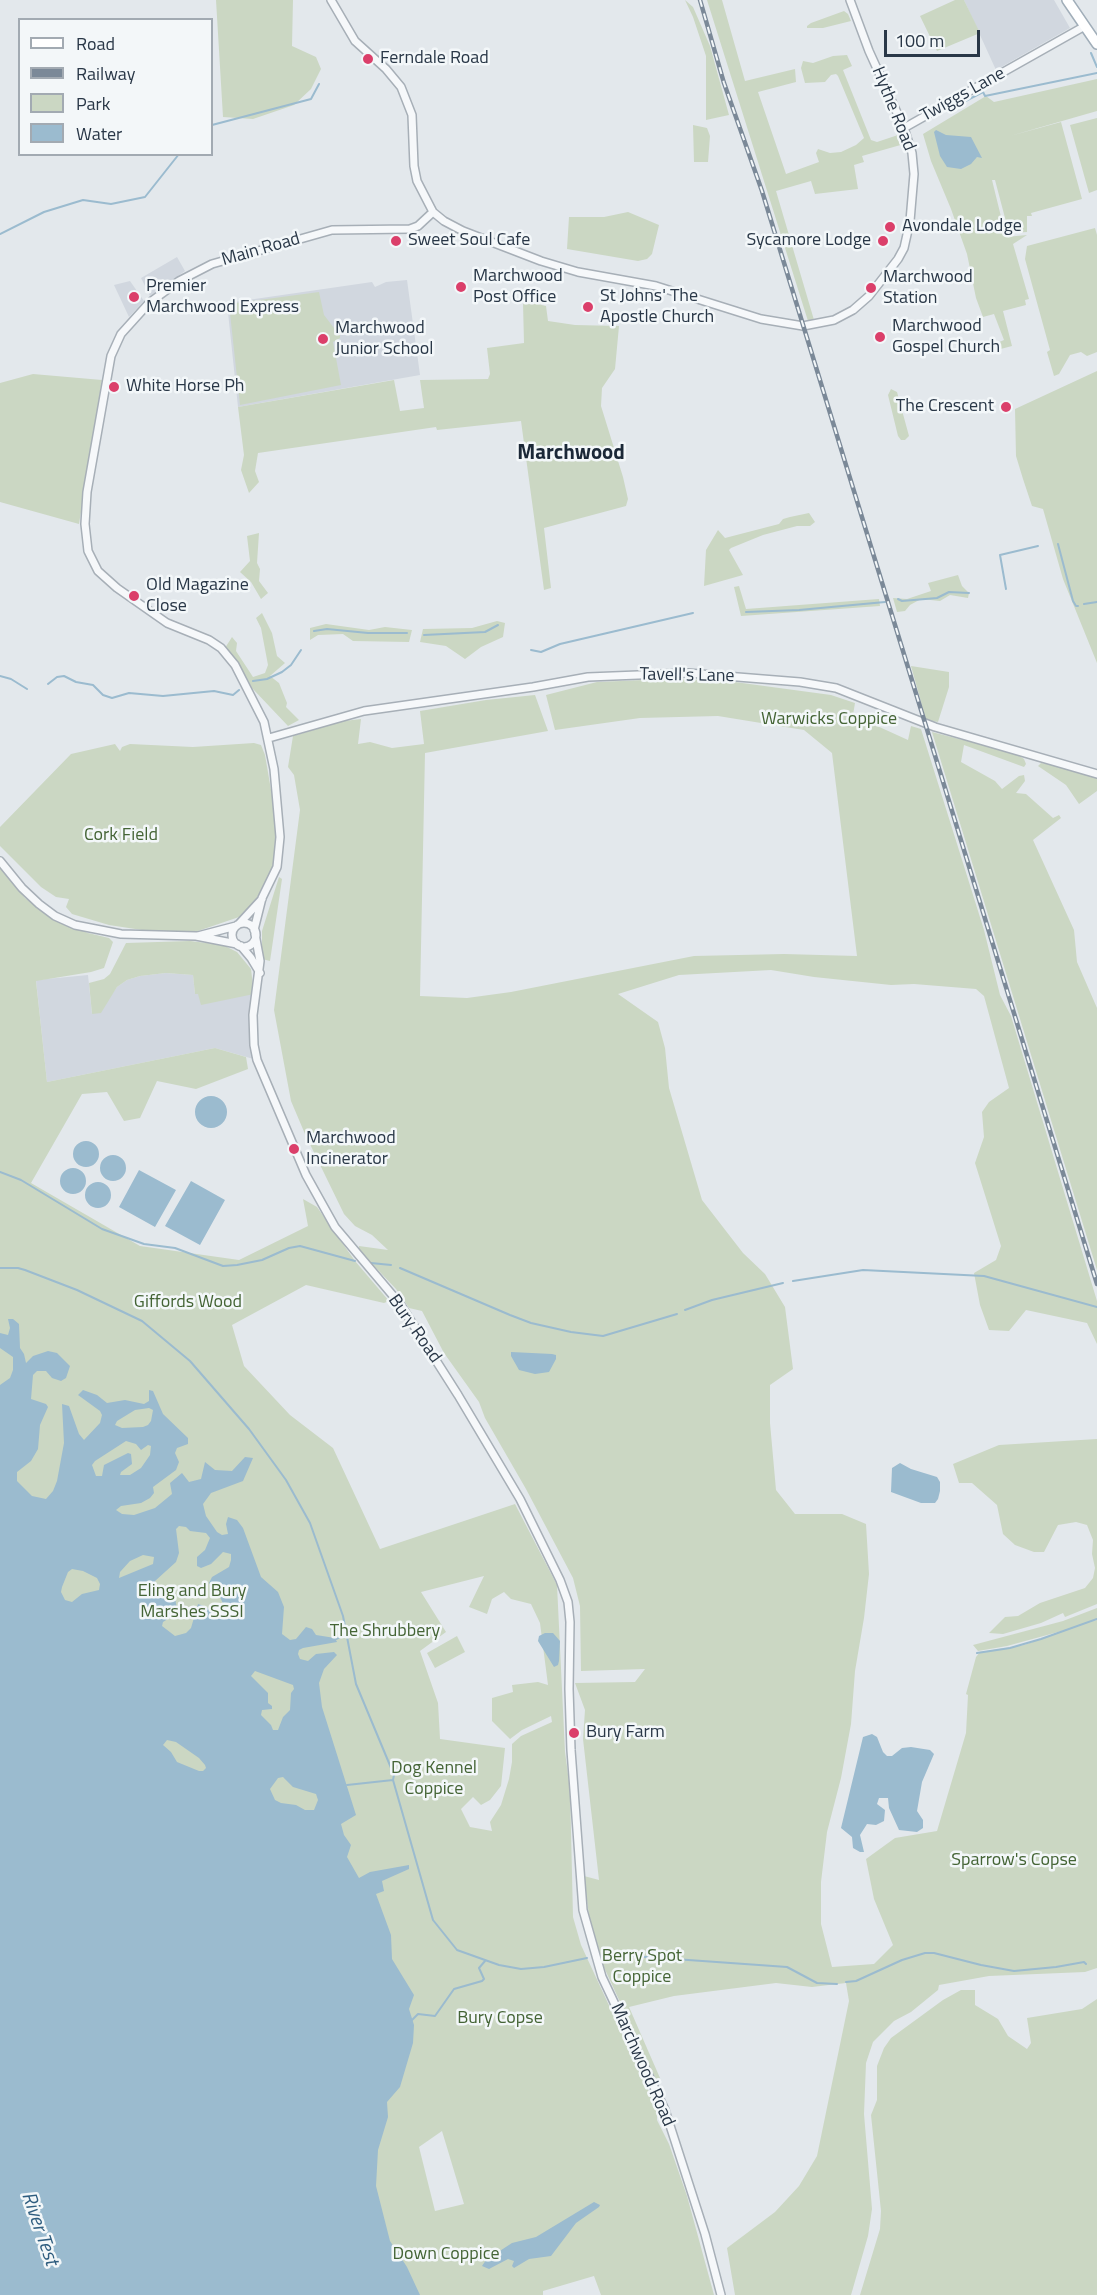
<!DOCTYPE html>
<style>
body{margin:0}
#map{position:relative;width:1097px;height:2295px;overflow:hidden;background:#e3e8ec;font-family:"Titillium Web",sans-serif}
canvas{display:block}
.legend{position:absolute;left:18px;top:18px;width:195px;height:138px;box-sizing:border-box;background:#f3f7f9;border:2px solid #a2aab2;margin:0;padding:8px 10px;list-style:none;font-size:18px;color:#293747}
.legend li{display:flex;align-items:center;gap:12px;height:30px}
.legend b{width:30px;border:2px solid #a2aab2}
.scale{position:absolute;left:884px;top:30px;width:96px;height:27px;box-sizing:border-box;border:3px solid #293747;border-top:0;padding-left:8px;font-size:18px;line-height:21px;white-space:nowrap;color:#293747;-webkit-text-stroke:4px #f3f7f9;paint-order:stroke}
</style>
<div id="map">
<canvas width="1097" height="2295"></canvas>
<ul class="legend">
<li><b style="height:8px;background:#fff"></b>Road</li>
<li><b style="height:8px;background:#7b8998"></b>Railway</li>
<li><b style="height:16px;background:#cbd7c3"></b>Park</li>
<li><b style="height:16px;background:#9bbbcf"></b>Water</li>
</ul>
<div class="scale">100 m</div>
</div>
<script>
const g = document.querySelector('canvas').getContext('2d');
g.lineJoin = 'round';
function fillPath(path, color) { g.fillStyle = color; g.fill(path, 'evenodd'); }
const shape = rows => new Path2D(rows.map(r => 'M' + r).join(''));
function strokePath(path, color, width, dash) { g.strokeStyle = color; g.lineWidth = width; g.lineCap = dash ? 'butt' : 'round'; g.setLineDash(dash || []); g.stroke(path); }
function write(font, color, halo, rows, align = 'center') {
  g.font = font + ' "Titillium Web",sans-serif'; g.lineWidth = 5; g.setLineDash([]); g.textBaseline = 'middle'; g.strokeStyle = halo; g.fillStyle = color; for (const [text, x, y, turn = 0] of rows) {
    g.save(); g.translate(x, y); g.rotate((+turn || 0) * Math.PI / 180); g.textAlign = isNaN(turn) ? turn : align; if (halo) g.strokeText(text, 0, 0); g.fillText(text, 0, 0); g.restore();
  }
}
fillPath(shape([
 [964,0,1054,0,1070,28,996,70],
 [177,257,185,271,150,296,141,278],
 [407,280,420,375,238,407,227,303,372,282,375,287,386,282],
 [130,281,144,301,129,317,114,285],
 [166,973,193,975,195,994,254,994,257,1060,215,1048,47,1082,36,980,88,975,92,1014,107,1001,117,987,127,980,140,976]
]), '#d1d7df');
fillPath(shape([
 [216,0,293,0,292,46,316,57,321,69,311,89,294,105,253,119,223,117],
 [685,0,693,7,710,46,729,115,706,120,706,56,693,17],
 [707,0,722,0,745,81,795,69,796,82,758,92,786,174,819,162,816,153,818,149,830,153,841,152,856,145,864,138,838,76,836,74,831,75,825,82,805,83,801,68,803,61,813,63,833,56,847,55,852,66,843,70,871,140,877,142,901,134,904,144,862,156,864,162,854,165,858,189,815,194,811,181,776,191,814,320,808,321],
 [955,0,964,0,980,33,937,51,920,16],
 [844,11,848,14,851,21,823,28,807,28,807,26,811,23],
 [1097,79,1097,111,1010,136,1061,122,1082,199,1031,213,1032,216,1027,216,1027,232,1009,233,995,180,992,180,1006,237,1027,235,1013,244,1029,299,1025,300,1026,305,1003,311,1012,346,993,351,990,346,1004,340,994,314,983,317,976,298,967,254,951,209,931,161,923,134,986,96,994,102],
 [1097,118,1097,190,1089,193,1070,125],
 [693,125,707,128,710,136,708,162,694,162],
 [628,212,659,225,652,254,647,259,638,261,567,249,569,217,604,217],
 [1095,228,1097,235,1097,352,1087,356,1081,352,1070,355,1059,374,1054,376,1047,352,1050,350,1025,259,1027,246],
 [319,292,324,315,334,328,340,329,340,338,333,342,341,385,240,405,229,304],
 [529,302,546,306,548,321,575,325,619,326,615,369,602,388,601,406,623,477,628,499,626,506,544,528,551,588,544,590,521,421,437,430,436,427,258,453,255,471,259,482,249,493,241,470,244,455,238,407,394,380,400,411,424,408,420,380,488,379,490,374,487,348,524,343,523,303],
 [1097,371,1097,663,1063,579,1043,509,1032,506,1023,479,1016,456,1015,409],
 [33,374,102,380,79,524,0,502,0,383],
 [891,389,897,392,909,436,905,440,901,440,898,436,888,395],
 [809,513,815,522,810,526,797,526,763,535,731,548,729,550,743,575,704,586,706,550,718,530,725,538,779,524,783,519,790,517],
 [259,533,257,563,260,569,259,581,268,593,261,599,251,582,240,572,250,561,247,536],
 [958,575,962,586,969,593,968,598,950,595,940,601,921,599,910,605,905,611,897,612,893,598,907,599,931,591,928,583],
 [739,586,746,609,879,599,880,606,741,616,734,587],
 [262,613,272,633,277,656,285,663,270,676,279,683,287,703,286,707,299,720,288,726,252,688,244,673,225,648,232,637,237,643,236,651,253,677,265,673,268,665,261,628,256,618],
 [497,621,505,623,503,637,481,647,465,659,446,646,420,642,423,629,472,628],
 [326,624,369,630,385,627,412,630,409,642,353,641,343,634,318,635,310,640,310,628],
 [911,666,949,672,949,687,938,722,926,720],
 [667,679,720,680,831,695,855,703,853,715,908,740,911,726,921,729,984,930,1000,995,1011,1016,1097,1301,1097,1344,1087,1323,1026,1310,1009,1331,989,1330,980,1305,974,1273,996,1260,1001,1246,975,1163,984,1137,982,1112,989,1102,1009,1088,984,996,976,989,914,984,891,985,814,977,771,970,679,975,618,994,658,1022,665,1048,669,1088,702,1200,743,1253,765,1274,785,1307,793,1369,770,1385,770,1423,776,1490,795,1514,842,1514,866,1524,869,1574,864,1618,855,1671,851,1724,841,1778,827,1832,821,1882,821,1924,832,1967,874,1964,893,1945,874,1899,866,1859,895,1838,937,1831,966,1733,968,1695,966,1694,976,1657,980,1652,1024,1645,1069,1629,1007,1646,978,1651,973,1645,1063,1621,1097,1608,1097,1619,1093,1621,1097,1620,1097,1968,1085,1972,989,1976,939,1985,938,1990,911,2012,894,2021,873,2042,866,2063,864,2114,872,2209,868,2236,851,2295,735,2295,727,2248,775,2212,799,2186,817,2156,849,2001,846,1983,812,1987,776,1983,674,1996,629,2007,660,2078,656,2080,602,1963,589,1916,584,1876,599,1880,583,1739,585,1710,575,1683,635,1682,645,1669,581,1671,580,1606,573,1578,526,1489,485,1418,479,1402,444,1353,422,1311,409,1308,396,1289,359,1250,359,1246,388,1250,372,1235,355,1226,344,1214,305,1134,291,1101,274,1010,300,810,294,775,288,767,293,736,344,721,361,719,358,744,370,742,392,748,424,744,420,711,486,700,535,695,548,731,425,753,420,996,467,998,511,992,694,956,784,954,857,956,832,753,804,730,718,716,640,718,555,730,546,695,597,682],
 [932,732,963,740,964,738,1018,755,1024,759,1026,764,1024,767,964,745,961,762,995,781,1002,789,1019,776,1024,775,1025,781,1016,793,1026,794,1053,818,1059,815,1061,818,1033,840,1074,930,1077,962,1097,1008,1097,1270],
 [254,743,261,745,265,755,276,819,274,860,271,873,262,889,251,907,239,917,195,932,155,932,109,925,72,914,66,907,69,899,56,897,41,887,0,846,0,827,71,754,115,744,120,751,122,747,130,744,193,747],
 [1041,763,1053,765,1097,777,1097,791,1079,804,1066,785,1038,766],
 [0,867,25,898,51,917,88,933,109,938,113,942,104,968,91,972,36,981,47,1082,215,1048,246,1057,248,1069,196,1089,157,1081,140,1118,124,1121,107,1092,82,1094,31,1183,140,1246,239,1260,308,1226,303,1199,317,1207,355,1261,389,1301,384,1303,306,1285,232,1325,244,1366,290,1415,333,1448,380,1549,515,1504,557,1585,565,1752,570,1789,573,1917,581,1945,657,2109,657,2120,669,2144,687,2196,714,2295,601,2295,594,2276,543,2291,543,2295,179,2295,0,1761],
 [484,1576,469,1607,487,1614,492,1599,504,1592,511,1599,531,1604,540,1623,548,1685,538,1682,512,1685,513,1692,492,1698,492,1721,510,1739,522,1730,551,1716,552,1722,521,1736,512,1744,512,1762,509,1779,501,1805,490,1822,492,1831,470,1827,461,1809,473,1797,481,1805,490,1800,501,1786,505,1748,440,1739,438,1703,420,1651,446,1632,421,1592],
 [442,2131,464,2204,435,2211,419,2147],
 [279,877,282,879,270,961,262,959,262,931],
 [190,941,223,945,237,952,251,969,254,994,201,1005,198,994,195,994,193,975,166,973,140,976,127,980,117,987,101,1013,92,1014,89,983,104,979,110,974,126,943],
 [1097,1439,1097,1604,1065,1617,1063,1613,1041,1623,1003,1634,989,1633,1005,1617,1018,1616,1040,1603,1085,1588,1093,1578,1095,1568,1092,1554,1093,1540,1087,1525,1076,1522,1058,1525,1044,1552,1034,1552,1015,1545,1003,1534,997,1505,972,1483,959,1483,953,1464,999,1445],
 [457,1636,465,1652,435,1668,427,1653],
 [961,1990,975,1990,975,2005,998,2019,1008,2036,1027,2049,1031,2043,1027,2018,1082,2009,1097,1999,1097,2295,860,2295,880,2229,881,2211,871,2115,877,2100,877,2066,884,2048,891,2038,943,2000]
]), '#cbd7c3');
fillPath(shape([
 [936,130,946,135,971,137,982,158,977,157,971,164,961,169,947,167,940,156,934,132],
 '195 1112a16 16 0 1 1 32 0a16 16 0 1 1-32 0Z',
 '73 1154a13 13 0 1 1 26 0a13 13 0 1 1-26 0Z',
 '100 1168a13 13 0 1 1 26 0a13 13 0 1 1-26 0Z',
 '60 1181a13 13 0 1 1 26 0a13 13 0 1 1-26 0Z',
 [139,1170,176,1190,155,1227,119,1207],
 [191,1181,225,1200,200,1245,165,1226],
 '85 1195a13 13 0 1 1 26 0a13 13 0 1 1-26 0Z',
 [8,1319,13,1319,19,1324,20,1348,24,1354,26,1363,33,1356,48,1351,57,1353,70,1366,66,1378,61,1381,52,1378,46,1371,37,1371,33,1375,31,1399,46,1404,48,1407,40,1425,38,1449,31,1461,17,1472,17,1481,32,1496,46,1499,53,1491,57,1481,64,1443,62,1404,69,1406,79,1434,84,1440,100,1423,102,1415,100,1411,78,1395,83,1390,97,1395,107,1403,125,1400,144,1404,149,1401,149,1390,153,1391,163,1414,188,1438,188,1444,177,1448,175,1453,179,1462,176,1470,153,1487,154,1493,150,1498,141,1503,121,1506,116,1510,122,1514,134,1515,155,1508,172,1494,170,1483,182,1473,189,1482,201,1479,205,1462,215,1470,232,1471,245,1457,253,1458,243,1481,211,1493,203,1504,206,1516,217,1532,222,1535,228,1534,226,1524,228,1517,237,1520,243,1528,261,1577,278,1592,284,1607,282,1634,290,1640,296,1639,306,1627,312,1629,316,1635,335,1638,337,1642,303,1648,299,1650,298,1654,300,1659,308,1661,316,1654,334,1652,337,1655,324,1669,319,1683,322,1707,356,1815,341,1824,344,1835,351,1845,347,1857,359,1878,370,1872,409,1865,409,1869,382,1881,384,1891,376,1894,391,1935,392,1959,414,1995,409,2009,414,2025,413,2043,400,2087,387,2102,388,2117,378,2150,376,2186,390,2241,407,2267,420,2295,0,2295,0,1385,10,1378,13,1370,13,1357,0,1348,0,1333,8,1335,10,1328],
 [149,1408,153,1410,151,1421,148,1425,143,1427,122,1428,115,1425,117,1421,135,1410],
 [126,1441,136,1444,141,1450,148,1445,151,1446,150,1455,141,1468,130,1475,120,1475,121,1472,132,1464,131,1454,128,1453,104,1465,102,1476,96,1476,92,1465,95,1461],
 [179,1526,186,1527,190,1531,206,1533,210,1538,205,1550,197,1557,197,1566,201,1568,211,1564,223,1552,231,1554,231,1560,229,1567,212,1577,209,1583,220,1597,225,1608,224,1613,220,1615,215,1614,210,1612,207,1607,198,1604,191,1628,186,1633,175,1636,162,1626,163,1622,174,1615,177,1609,174,1593,170,1587,160,1587,155,1585,155,1581,176,1562,179,1553,176,1529],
 [143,1555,154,1557,153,1564,119,1578,120,1572,130,1561],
 [72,1569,83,1571,97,1578,100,1584,99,1590,82,1594,72,1602,65,1600,61,1592,62,1587,68,1572],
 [255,1671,293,1685,294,1689,291,1693,290,1710,283,1717,278,1730,273,1730,271,1725,261,1715,262,1710,272,1709,272,1706,268,1703,268,1693,251,1676],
 [167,1740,176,1742,199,1758,205,1765,206,1768,203,1771,199,1771,177,1762,171,1752,163,1745],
 [283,1777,293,1787,316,1794,318,1800,314,1810,305,1810,296,1805,281,1803,275,1800,270,1789,278,1778],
 [511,1352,552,1354,556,1355,556,1359,549,1372,535,1374,519,1370,511,1356],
 [900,1463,911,1469,937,1477,940,1482,940,1491,938,1499,935,1503,921,1503,891,1492,892,1468],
 [545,1633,553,1633,560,1641,559,1661,558,1665,554,1667,538,1641,539,1636],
 [872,1734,877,1737,883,1752,887,1756,892,1756,902,1748,911,1747,930,1750,934,1754,922,1782,917,1811,923,1820,923,1828,917,1832,899,1830,889,1808,888,1798,879,1798,877,1804,885,1810,884,1821,876,1825,867,1824,860,1835,864,1852,860,1852,853,1848,852,1837,841,1828,863,1737],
 [594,2202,600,2205,599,2207,576,2223,551,2256,529,2259,514,2268,512,2266,514,2261,508,2259,489,2269,482,2266,486,2260,512,2243,536,2237]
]), '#9bbbcf');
strokePath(shape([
 [1091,53,1097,67],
 [952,108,983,92,985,96,1097,73],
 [212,125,311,99,319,84],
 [0,234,44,212,83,200,111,204,145,197,179,154],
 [1058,544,1073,601,1076,606,1078,606],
 [1006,589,1000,555,1038,546],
 [898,599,902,601,937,598,949,592,969,593],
 [1084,604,1097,602],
 [746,612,799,610,885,602],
 [314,631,327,629,368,633,407,633],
 [424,635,485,632,498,625],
 [531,650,541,652,560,644,693,613],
 [0,676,11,679,27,689],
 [253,681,267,679,282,672,291,665,301,650],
 [48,684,57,677,64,676,76,682,93,685,103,695,112,698,129,693,163,696,214,691,233,695,239,690],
 [0,1172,21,1180,102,1229,144,1244,175,1248,223,1266,237,1265,262,1260,289,1248,300,1246,355,1261],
 [371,1263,391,1265],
 [0,1268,18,1268,25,1270,77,1290,142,1321,190,1361,249,1429,286,1480,310,1523,343,1616,356,1684,394,1775,393,1780],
 [400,1268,510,1315,531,1323,571,1332,603,1336,677,1314],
 [793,1281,863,1270,984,1276,1097,1307],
 [685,1310,712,1300,783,1283],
 [336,1639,347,1634],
 [977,1653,1010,1648,1041,1639,1097,1619],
 [347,1785,393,1780,433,1920,457,1950,499,1965,521,1969,544,1967,587,1958],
 [605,1954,609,1955],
 [618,1955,787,1967,817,1983,837,1984],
 [846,1982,856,1981,902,1960,925,1953,934,1953,981,1965,1014,1971,1056,1967,1084,1962,1086,1964],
 [412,2020,418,2014,435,2016,454,1989,482,1981,484,1979,479,1968,485,1961]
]), '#9bbbcf', 2);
const minor = shape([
 [331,0,355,41,386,69,401,87,412,115,414,166,417,181,433,212,444,221,463,231,541,261,578,272,656,286,761,319,803,326,834,320,853,310,869,296,898,259,904,248,910,221,914,174,912,153,904,128,869,51,850,0],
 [904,128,1085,26],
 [269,738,364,711,533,687,588,677,688,673,800,682,836,688,935,727,1097,774],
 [0,861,22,888,39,904,55,916,75,925,121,934,196,936,237,944],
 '232 935a12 12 0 1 1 24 0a12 12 0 1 1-24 0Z',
 [239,924,262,899],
 [254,930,262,898,277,867,280,837,274,769,264,722,235,665,221,648,209,640,167,623,117,588,98,571,88,551,85,524,87,492,111,356,121,334,149,303,179,281,212,264,332,230,410,229,418,226,433,212],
 [255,934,260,961,253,1015,254,1045,257,1060,306,1175,335,1227,400,1304,458,1395,520,1499,560,1580,568,1602,570,1622,569,1689,571,1750,583,1910,602,1977,665,2110,705,2234,721,2295],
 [198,936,236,926],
 [241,946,251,958,260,973]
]);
const major = shape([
 [1067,0,1097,44]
]);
strokePath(minor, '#a7afb7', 10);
strokePath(major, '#a1aeb9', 12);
strokePath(minor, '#f6f8fa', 7);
strokePath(major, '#fff', 9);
const rail = shape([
 [700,0,724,83,762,191,1097,1284]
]);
strokePath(rail, '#7b8998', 4.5);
strokePath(rail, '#f3f7f9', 2, [7]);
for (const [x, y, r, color] of [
 [368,59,6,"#db3f6a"],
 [890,227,6,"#db3f6a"],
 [396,241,6,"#db3f6a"],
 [883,241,6,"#db3f6a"],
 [461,287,6,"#db3f6a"],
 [871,288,6,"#db3f6a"],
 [134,297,6,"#db3f6a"],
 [588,307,6,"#db3f6a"],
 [880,337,6,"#db3f6a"],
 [323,339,6,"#db3f6a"],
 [114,387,6,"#db3f6a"],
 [1006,407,6,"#db3f6a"],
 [134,596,6,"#db3f6a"],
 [294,1149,6,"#db3f6a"],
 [574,1733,6,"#db3f6a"]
]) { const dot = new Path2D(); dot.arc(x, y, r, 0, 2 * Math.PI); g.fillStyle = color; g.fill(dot); strokePath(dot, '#f3f7f9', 2); }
write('18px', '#293747', '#f3f7f9', [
 ["Ferndale Road",380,59],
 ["Avondale Lodge",902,227],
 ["Sweet Soul Cafe",408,241],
 ["Sycamore Lodge",871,241,"right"],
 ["Marchwood",473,277],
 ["Post Office",473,298],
 ["Marchwood",883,278],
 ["Station",883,299],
 ["Premier",146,287],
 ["Marchwood Express",146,308],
 ["St Johns' The",600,297],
 ["Apostle Church",600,318],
 ["Marchwood",892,327],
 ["Gospel Church",892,348],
 ["Marchwood",335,329],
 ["Junior School",335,350],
 ["White Horse Ph",126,387],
 ["The Crescent",994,407,"right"],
 ["Old Magazine",146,586],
 ["Close",146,607],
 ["Marchwood",306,1139],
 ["Incinerator",306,1160],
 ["Bury Farm",586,1733]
], 'left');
write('18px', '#293747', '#f3f7f9', [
 ["Twiggs Lane",963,95,-29],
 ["Hythe Road",893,109,68],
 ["Main Road",261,250,-16],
 ["Tavell's Lane",687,676,1],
 ["Bury Road",414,1329,55],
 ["Marchwood Road",642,2065,66]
]);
write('18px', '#446435', '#f3f7f9', [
 ["Warwicks Coppice",829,720],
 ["Cork Field",121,836],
 ["Giffords Wood",188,1303],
 ["Eling and Bury",192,1592],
 ["Marshes SSSI",192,1613],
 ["The Shrubbery",385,1632],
 ["Dog Kennel",434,1769],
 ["Coppice",434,1790],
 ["Sparrow's Copse",1014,1861],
 ["Berry Spot",642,1957],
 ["Coppice",642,1978],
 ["Bury Copse",500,2019],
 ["Down Coppice",446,2255]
]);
write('italic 20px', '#2f5d7f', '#f3f7f9', [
 ["River Test",39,2229,71]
]);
write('bold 21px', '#1b2837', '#f3f7f9', [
 ["Marchwood",571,454]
]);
</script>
